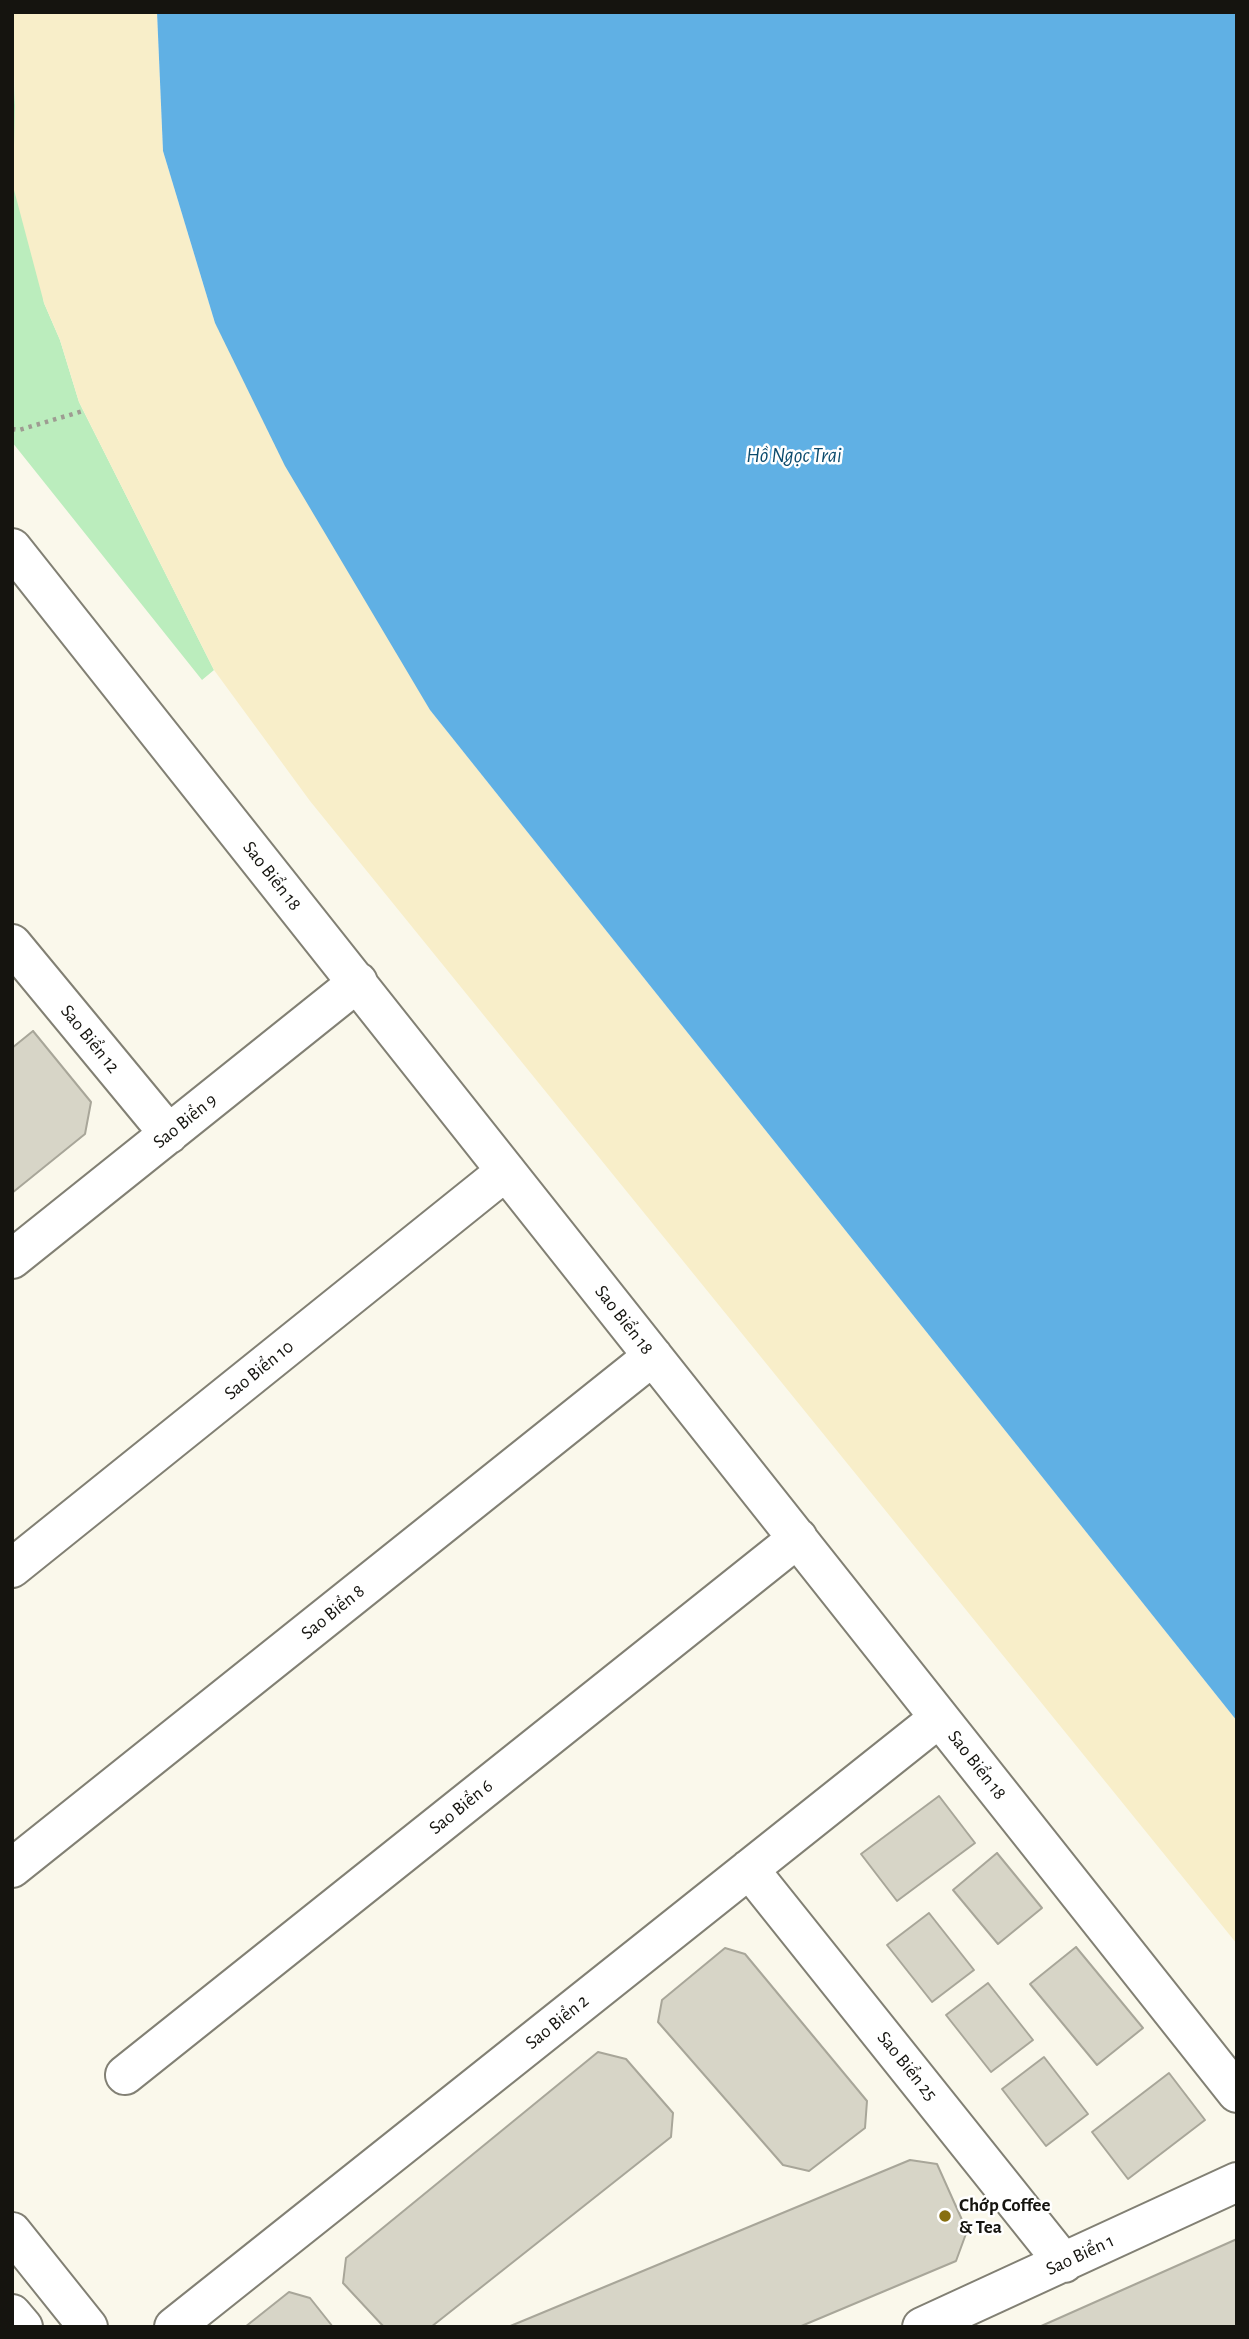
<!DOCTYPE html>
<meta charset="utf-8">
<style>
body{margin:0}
#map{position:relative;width:1249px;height:2339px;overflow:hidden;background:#faf8eb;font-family:"Alegreya Sans",sans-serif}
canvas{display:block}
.frame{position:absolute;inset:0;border:14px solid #15140f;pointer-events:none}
</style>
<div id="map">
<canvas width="1249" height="2339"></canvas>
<div class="frame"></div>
</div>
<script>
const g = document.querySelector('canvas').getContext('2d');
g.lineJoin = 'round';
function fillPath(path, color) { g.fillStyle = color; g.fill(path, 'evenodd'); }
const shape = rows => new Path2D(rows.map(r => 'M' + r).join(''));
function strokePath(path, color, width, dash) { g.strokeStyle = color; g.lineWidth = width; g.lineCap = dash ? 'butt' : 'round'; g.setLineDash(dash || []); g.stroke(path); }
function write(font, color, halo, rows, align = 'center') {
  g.font = font + ' "Alegreya Sans",sans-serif'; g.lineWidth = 5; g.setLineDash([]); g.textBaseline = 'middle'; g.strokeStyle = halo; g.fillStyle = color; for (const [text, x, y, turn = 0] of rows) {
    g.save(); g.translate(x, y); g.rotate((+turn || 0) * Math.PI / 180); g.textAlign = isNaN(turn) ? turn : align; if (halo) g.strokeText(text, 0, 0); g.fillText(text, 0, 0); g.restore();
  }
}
fillPath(shape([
 [12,32,15,105,44,303,60,340,79,402,214,670,202,680,12,442]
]), '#bbedbd');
fillPath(shape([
 [12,12,157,12,163,151,215,323,430,710,1237,1721,1237,1944,310,801,214,670,79,402,60,340,44,303,13,186,15,105]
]), '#f8eec9');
fillPath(shape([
 [157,12,1237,12,1237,1721,430,710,285,466,215,323,163,151]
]), '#60b0e4');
const building = shape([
 [33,1031,91,1102,85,1134,12,1193,12,1048,33,1031],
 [939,1796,975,1843,897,1901,861,1854,939,1796],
 [997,1853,1042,1908,998,1944,953,1890,997,1853],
 [929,1913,974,1970,932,2002,887,1945,929,1913],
 [1076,1947,1143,2028,1097,2065,1030,1984,1076,1947],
 [725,1948,745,1954,867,2101,865,2128,809,2171,783,2165,658,2022,662,2000,725,1948],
 [988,1983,1033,2040,991,2072,946,2015,988,1983],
 [598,2052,626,2059,673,2113,671,2137,431,2327,384,2327,343,2283,346,2258,598,2052],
 [1044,2057,1088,2114,1046,2146,1002,2089,1044,2057],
 [1169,2073,1205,2120,1128,2179,1092,2132,1169,2073],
 [910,2160,937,2164,967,2231,956,2261,799,2327,508,2327,910,2160],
 [1237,2239,1237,2327,1039,2327,1237,2239],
 [289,2292,310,2298,333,2327,245,2327,289,2292]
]);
fillPath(building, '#d7d5c7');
strokePath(building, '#a8a699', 2);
const minor = shape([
 [12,548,1237,2093],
 [12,944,169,1134],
 [12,1259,358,982],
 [12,1568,506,1171],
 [12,1868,653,1356],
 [749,1869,1064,2263],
 [125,2075,798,1538],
 [174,2327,939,1718],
 [922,2327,1237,2182]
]);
const tertiary = shape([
 [12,2232,88,2327],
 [12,2314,23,2327]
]);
strokePath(minor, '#828074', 42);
strokePath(tertiary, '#828074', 42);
strokePath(shape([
 [12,429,19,430,83,411]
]), '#9e9c92', 4.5, [3.5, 5]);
strokePath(minor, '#fff', 38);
strokePath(tertiary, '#fff', 38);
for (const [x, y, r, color] of [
 [945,2216,7,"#876f0f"]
]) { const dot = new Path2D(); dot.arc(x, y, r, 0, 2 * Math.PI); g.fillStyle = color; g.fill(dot); strokePath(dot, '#fff', 2.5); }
write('19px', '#15140f', '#fff', [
 ["Sao Biển 18",272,876,52],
 ["Sao Biển 12",90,1039,51],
 ["Sao Biển 9",185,1121,-39],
 ["Sao Biển 18",624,1320,52],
 ["Sao Biển 10",259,1370,-39],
 ["Sao Biển 8",333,1612,-39],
 ["Sao Biển 18",977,1765,52],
 ["Sao Biển 6",461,1807,-39],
 ["Sao Biển 2",557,2022,-39],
 ["Sao Biển 25",907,2066,51],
 ["Sao Biển 1",1080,2255,-25]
]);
write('bold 19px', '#15140f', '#fff', [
 ["Chớp Coffee",959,2205],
 ["& Tea",959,2227]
], 'left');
write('italic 21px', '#0c4c6e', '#fff', [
 ["Hồ Ngọc Trai",794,456]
]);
</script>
